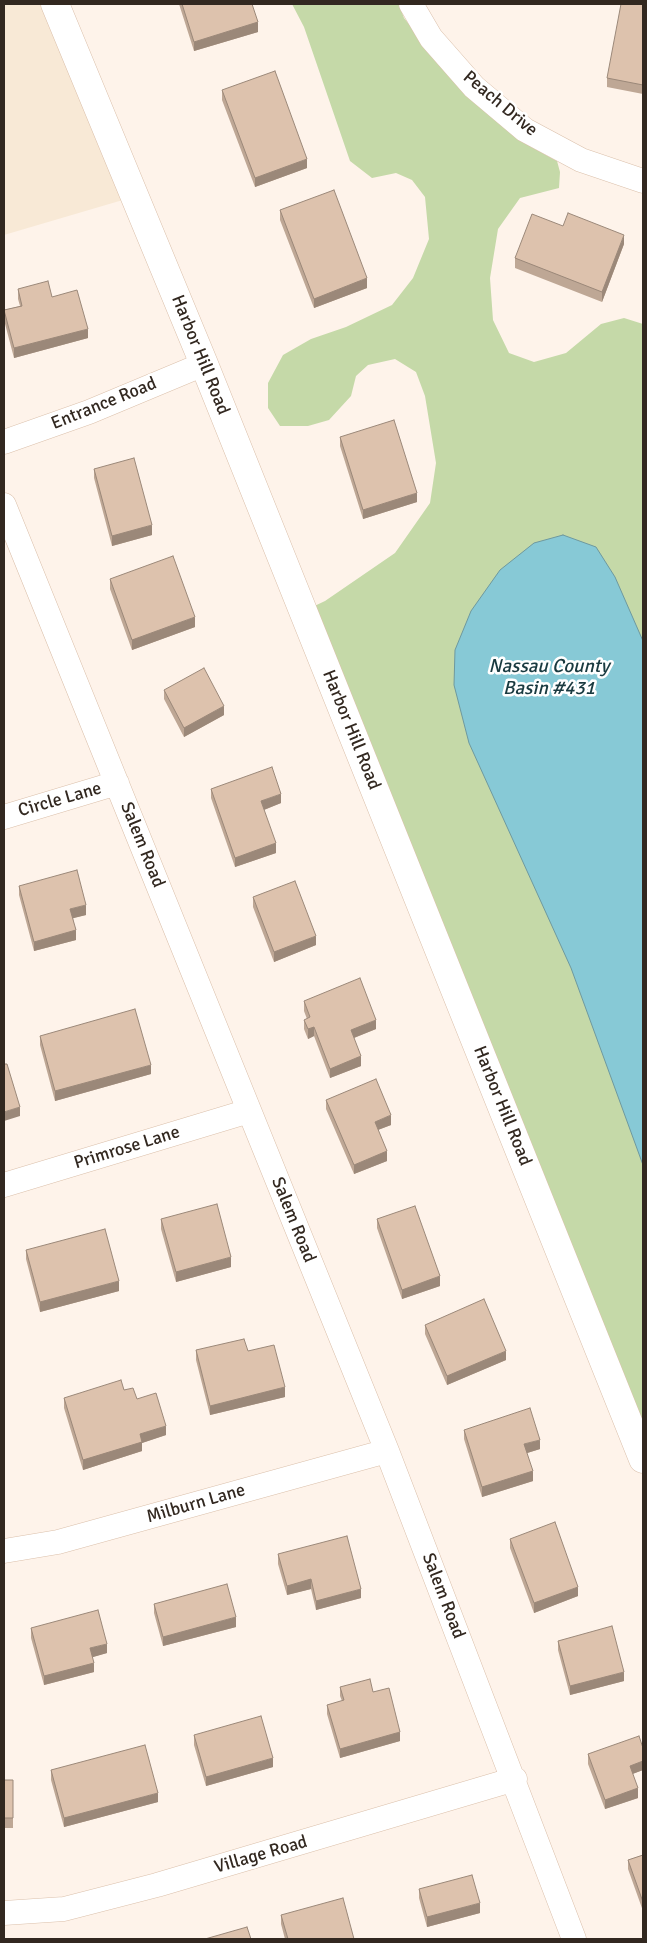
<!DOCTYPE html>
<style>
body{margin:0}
#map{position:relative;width:647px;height:1943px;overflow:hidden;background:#fef3ea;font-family:Signika,sans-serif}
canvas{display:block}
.frame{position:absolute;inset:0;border:5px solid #322820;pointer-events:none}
</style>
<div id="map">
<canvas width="647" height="1943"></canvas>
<div class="frame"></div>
</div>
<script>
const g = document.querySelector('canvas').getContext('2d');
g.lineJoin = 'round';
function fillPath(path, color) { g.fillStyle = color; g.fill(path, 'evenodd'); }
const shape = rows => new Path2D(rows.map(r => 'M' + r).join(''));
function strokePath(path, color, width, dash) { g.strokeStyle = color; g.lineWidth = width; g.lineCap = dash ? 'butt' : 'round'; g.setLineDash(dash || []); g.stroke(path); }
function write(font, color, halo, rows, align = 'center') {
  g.font = font + ' Signika,sans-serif'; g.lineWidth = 5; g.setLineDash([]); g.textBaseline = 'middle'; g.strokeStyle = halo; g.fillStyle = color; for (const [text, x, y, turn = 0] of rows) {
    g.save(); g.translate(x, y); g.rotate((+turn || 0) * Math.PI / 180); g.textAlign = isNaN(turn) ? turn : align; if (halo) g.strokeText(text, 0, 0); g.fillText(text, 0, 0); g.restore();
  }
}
fillPath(shape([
 [4,4,54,4,133,197,4,235]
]), '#f8e9d6');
fillPath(shape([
 [292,4,399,4,404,18,472,101,526,144,557,161,560,172,559,188,520,198,498,229,490,278,493,320,509,353,534,362,566,353,601,324,624,318,643,324,643,1461,306,610,325,601,395,553,430,503,436,463,425,396,416,372,395,359,368,365,356,376,351,396,329,420,308,426,280,426,268,408,268,383,283,355,311,339,346,327,392,305,413,278,429,239,425,197,412,180,396,173,372,178,350,161,304,27]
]), '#c5d9a8');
const water = shape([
 [563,535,596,547,615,577,643,641,643,1165,571,968,469,743,454,685,455,650,471,611,500,570,534,543,563,535]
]);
fillPath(water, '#87c9d6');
strokePath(water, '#6e999f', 1);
const street = shape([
 [411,4,431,38,474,87,525,130,581,160,643,181],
 [4,442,89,412,204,364],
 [4,505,387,1451,574,1939],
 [4,817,117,783],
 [4,1185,249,1111],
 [4,1551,58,1542,387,1451],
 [4,1913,64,1909,157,1885,515,1779]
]);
const secondary = shape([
 [55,4,204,364,643,1459]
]);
strokePath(street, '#dbc0ab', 25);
strokePath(secondary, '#dbc0ab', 29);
strokePath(street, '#fff', 24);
strokePath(secondary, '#fff', 28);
fillPath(shape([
 [179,4,252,4,258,32,194,51],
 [643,4,643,94,607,87,607,78],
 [222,90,307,168,255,187,222,100],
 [280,210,367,288,314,308,280,220],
 [563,226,624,244,602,302,515,268,515,258],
 [18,289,52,297,88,338,14,358,4,320,4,310,20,306,18,299],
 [340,437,417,502,363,519,340,446],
 [94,469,152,535,112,546,94,478],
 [110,579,195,627,132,650,110,589],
 [164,690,224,715,184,737,164,699],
 [211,789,281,803,264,810,276,853,235,867,211,798],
 [19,886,86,915,73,918,76,940,34,951,19,895],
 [253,897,316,945,274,962,253,907],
 [304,1001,376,1029,354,1038,361,1066,330,1078,314,1036,308,1039,304,1029,304,1020,307,1019,304,1011],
 [40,1036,151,1074,55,1101,40,1045],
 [326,1100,391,1125,378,1130,387,1161,354,1174,326,1109],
 [161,1219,231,1267,176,1282,161,1229],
 [377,1219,440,1286,402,1299,377,1228],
 [26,1250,119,1291,40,1312,26,1259],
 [425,1325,506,1360,447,1385,425,1334],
 [196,1350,248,1351,285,1397,210,1415,196,1360],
 [64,1398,137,1399,166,1435,142,1443,142,1451,83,1470,64,1408],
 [464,1430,540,1449,527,1453,533,1481,482,1497,464,1439],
 [510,1539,578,1596,534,1613,510,1548],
 [278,1554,361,1598,316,1610,311,1589,287,1595,278,1564],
 [154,1604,236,1627,163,1646,154,1613],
 [31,1628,107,1653,92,1657,94,1672,44,1685,31,1638],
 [558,1641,624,1681,570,1695,558,1650],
 [340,1687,373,1692,400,1741,340,1758,327,1714,327,1705,342,1701,340,1696],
 [194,1735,273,1767,206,1786,194,1745],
 [643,1748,643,1770,632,1774,638,1798,605,1809,588,1764,588,1754],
 [51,1770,158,1802,64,1827,51,1780],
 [4,1780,13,1780,13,1828,4,1828],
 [643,1855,643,1911,628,1869,628,1860],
 [419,1889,480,1913,427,1927,419,1898],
 [281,1915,354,1939,285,1939,281,1924]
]), '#bea795');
fillPath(shape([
 [258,22,258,32,194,51,194,42],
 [307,159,307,168,255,187,255,178],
 [624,235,624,244,602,302,602,292],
 [367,278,367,288,314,308,314,299],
 [88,329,88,338,14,358,14,348],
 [417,493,417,502,363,519,363,510],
 [152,525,152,535,112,546,112,536],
 [195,617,195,627,132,650,132,640],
 [224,706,224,715,184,737,184,728],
 [281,794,281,803,261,811,261,801],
 [276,843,276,853,235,867,235,858],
 [86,905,86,915,70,919,70,909],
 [76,930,76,940,34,951,34,942],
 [316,936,316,945,274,962,274,952],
 [376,1020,376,1029,351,1039,351,1030],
 [314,1027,314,1036,308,1039,308,1029],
 [361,1056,361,1066,330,1078,330,1069],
 [151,1065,151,1074,55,1101,55,1091],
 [20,1107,20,1116,4,1121,4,1112],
 [391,1115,391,1125,375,1131,375,1122],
 [387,1151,387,1161,354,1174,354,1165],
 [231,1257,231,1267,176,1282,176,1272],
 [440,1276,440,1286,402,1299,402,1290],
 [119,1281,119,1291,40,1312,40,1302],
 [506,1351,506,1360,447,1385,447,1376],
 [285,1387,285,1397,210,1415,210,1406],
 [166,1426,166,1435,142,1443,142,1451,83,1470,83,1460,140,1434],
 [540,1440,540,1449,524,1454,524,1444],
 [533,1471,533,1481,482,1497,482,1487],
 [311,1579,311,1589,287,1595,287,1586],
 [578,1587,578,1596,534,1613,534,1603],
 [361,1589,361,1598,316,1610,316,1601],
 [236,1617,236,1627,163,1646,163,1637],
 [107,1644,107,1653,90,1658,90,1648],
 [94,1663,94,1672,44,1685,44,1676],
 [624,1672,624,1681,570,1695,570,1686],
 [400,1732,400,1741,340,1758,340,1749],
 [273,1758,273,1767,206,1786,206,1777],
 [643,1761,643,1770,630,1775,630,1766],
 [638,1788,638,1798,605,1809,605,1800],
 [158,1793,158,1802,64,1827,64,1818],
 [480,1903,480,1913,427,1927,427,1917]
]), '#9b8879');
const building = shape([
 [182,4,252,4,258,22,194,42,182,4],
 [621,4,643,4,643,85,607,78,621,4],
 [275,71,307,159,255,178,222,90,275,71],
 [334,190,367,278,314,299,280,210,334,190],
 [568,213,624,235,602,292,515,258,532,214,563,226,568,213],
 [48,281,52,297,77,290,88,329,14,348,4,310,22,306,18,289,48,281],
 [394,420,417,493,363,510,340,437,394,420],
 [134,458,152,525,112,536,94,469,134,458],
 [173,556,195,617,132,640,110,579,173,556],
 [204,668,224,706,184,728,164,690,204,668],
 [272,767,281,794,261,801,276,843,235,858,211,789,272,767],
 [77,870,86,905,70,909,76,930,34,942,19,886,77,870],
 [295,881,316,936,274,952,253,897,295,881],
 [360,978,376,1020,351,1030,361,1056,330,1069,314,1027,308,1029,304,1020,310,1017,304,1001,360,978],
 [135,1009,151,1065,55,1091,40,1036,135,1009],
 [4,1064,7,1064,20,1107,4,1112,4,1064],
 [376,1079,391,1115,375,1122,387,1151,354,1165,326,1100,376,1079],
 [217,1204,231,1257,176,1272,161,1219,217,1204],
 [415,1206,440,1276,402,1290,377,1219,415,1206],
 [105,1229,119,1281,40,1302,26,1250,105,1229],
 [484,1299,506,1351,447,1376,425,1325,484,1299],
 [244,1339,248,1351,274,1345,285,1387,210,1406,196,1350,244,1339],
 [121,1380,124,1390,133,1388,137,1399,156,1393,166,1426,140,1434,142,1442,83,1460,64,1398,121,1380],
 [530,1408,540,1440,524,1444,533,1471,482,1487,464,1430,530,1408],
 [555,1522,578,1587,534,1603,510,1539,555,1522],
 [347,1536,361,1589,316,1601,311,1579,287,1586,278,1554,347,1536],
 [227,1584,236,1617,163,1637,154,1604,227,1584],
 [98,1610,107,1644,90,1648,94,1663,44,1676,31,1628,98,1610],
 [612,1626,624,1672,570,1686,558,1641,612,1626],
 [370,1679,373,1692,389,1688,400,1732,340,1749,327,1705,344,1700,340,1687,370,1679],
 [261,1716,273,1758,206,1777,194,1735,261,1716],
 [639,1736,643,1748,643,1761,630,1766,638,1788,605,1800,588,1754,639,1736],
 [145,1745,158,1793,64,1818,51,1770,145,1745],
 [4,1780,13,1780,13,1818,4,1818,4,1780],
 [643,1855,643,1902,628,1860,643,1855],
 [472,1875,480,1903,427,1917,419,1889,472,1875],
 [343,1898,354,1939,288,1939,281,1915,343,1898],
 [247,1927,251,1939,205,1939,247,1927]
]);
fillPath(building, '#ddc2ad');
strokePath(building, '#9b8879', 1);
write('18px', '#322820', '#fff', [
 ["Peach Drive",500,104,40],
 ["Harbor Hill Road",200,355,68],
 ["Entrance Road",104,404,-22],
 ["Harbor Hill Road",351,730,68],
 ["Circle Lane",60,800,-16],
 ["Salem Road",142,845,68],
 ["Harbor Hill Road",502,1106,68],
 ["Primrose Lane",127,1148,-17],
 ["Salem Road",293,1220,68],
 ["Milburn Lane",196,1504,-16],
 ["Salem Road",443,1596,69],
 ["Village Road",261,1855,-16]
]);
write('italic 19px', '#193a40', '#fff', [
 ["Nassau County",549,667],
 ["Basin #431",549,689]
]);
</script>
